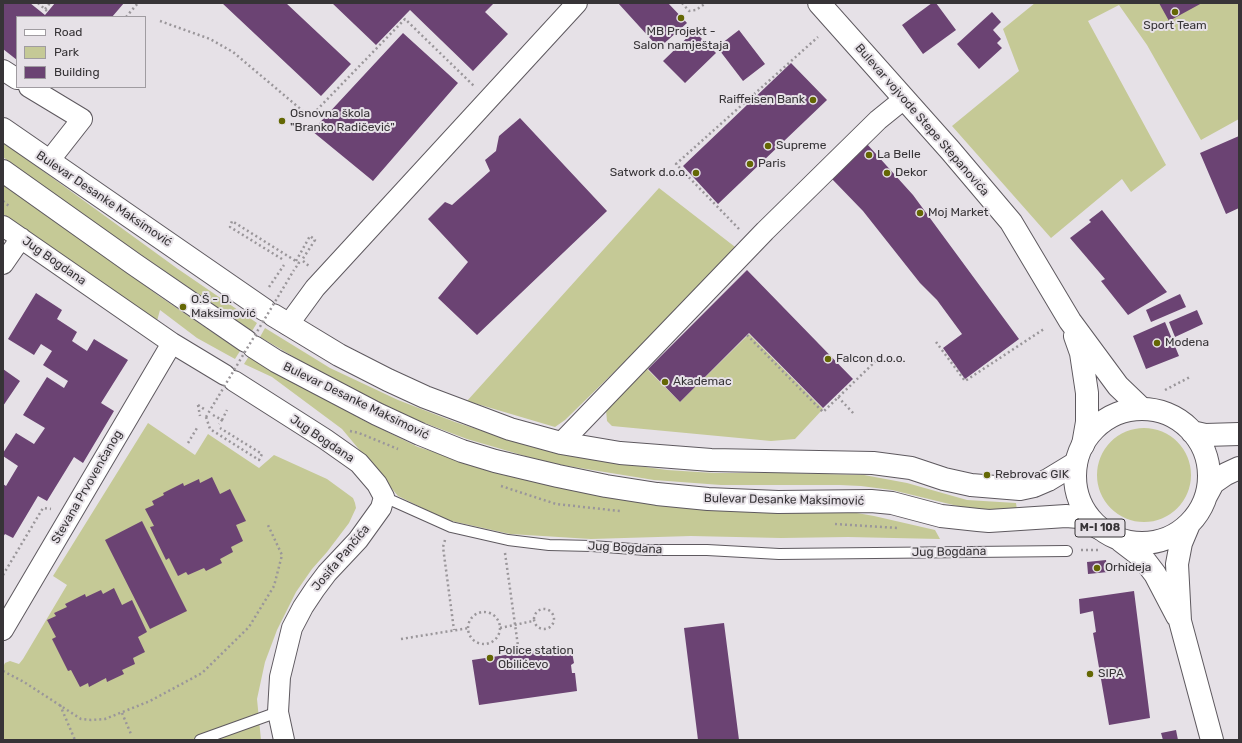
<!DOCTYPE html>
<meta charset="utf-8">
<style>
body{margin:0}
#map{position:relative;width:1242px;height:743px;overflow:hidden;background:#e6e1e7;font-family:Rubik,sans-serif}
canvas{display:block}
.frame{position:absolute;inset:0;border:4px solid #373437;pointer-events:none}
.legend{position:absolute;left:16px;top:16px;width:130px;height:72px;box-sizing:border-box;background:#e6e1e7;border:1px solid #a09ca1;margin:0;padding:5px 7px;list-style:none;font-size:12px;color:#373437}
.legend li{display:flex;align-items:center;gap:8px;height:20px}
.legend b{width:20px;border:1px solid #a09ca1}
</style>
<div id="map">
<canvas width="1242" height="743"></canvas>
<div class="frame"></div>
<ul class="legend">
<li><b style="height:5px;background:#fff"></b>Road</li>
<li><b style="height:11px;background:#c5c996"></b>Park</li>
<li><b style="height:11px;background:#6b4373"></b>Building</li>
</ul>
</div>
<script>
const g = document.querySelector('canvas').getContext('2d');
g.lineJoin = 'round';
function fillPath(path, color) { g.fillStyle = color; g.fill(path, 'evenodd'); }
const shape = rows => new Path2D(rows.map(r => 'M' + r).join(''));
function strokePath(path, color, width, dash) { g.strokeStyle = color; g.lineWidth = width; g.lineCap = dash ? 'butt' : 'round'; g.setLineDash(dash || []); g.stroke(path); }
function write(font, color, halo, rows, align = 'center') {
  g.font = font + ' Rubik,sans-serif'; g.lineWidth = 4; g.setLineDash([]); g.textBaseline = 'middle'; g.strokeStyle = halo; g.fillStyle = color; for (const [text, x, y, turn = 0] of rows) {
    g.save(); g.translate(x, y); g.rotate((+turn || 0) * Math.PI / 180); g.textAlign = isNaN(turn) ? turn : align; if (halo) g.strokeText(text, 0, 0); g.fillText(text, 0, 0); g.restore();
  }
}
fillPath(shape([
 [1035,3,1239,3,1239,119,1201,140,1147,45,1119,5,1088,21,1166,165,1131,192,1122,179,1051,238,952,126,1019,71,1003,29],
 [3,142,178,269,257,323,252,331,63,201,3,157],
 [3,180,159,296,240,351,235,359,197,338,160,310,157,321,3,214],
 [659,188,739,250,565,420,555,427,467,401],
 [265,328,330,368,398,400,455,422,532,447,617,463,667,470,714,473,788,473,864,475,907,483,967,500,1016,503,1017,510,974,510,892,490,861,486,840,485,721,485,654,480,549,463,467,439,398,413,311,367,260,337],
 [749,334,823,409,795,439,771,441,612,426,607,421,606,410,647,369,680,402],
 [249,356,363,420,418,447,508,475,840,510,874,516,935,530,940,539,848,537,781,538,691,536,591,539,510,534,447,520,398,496,342,429,272,377,244,364],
 [148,423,195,455,208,434,259,468,274,455,327,479,353,498,355,503,356,508,349,523,327,552,312,569,296,592,277,630,265,662,257,699,261,740,3,740,3,667,5,663,10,661,19,664,23,659,67,585,53,576],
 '1097 475a47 47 0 1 1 94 0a47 47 0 1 1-94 0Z'
]), '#c5c996');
fillPath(shape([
 [3,3,30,3,45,15,55,3,124,3,112,17,17,17,17,60,3,49],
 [222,3,286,3,351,64,321,96],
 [332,3,494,3,485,12,508,34,473,71,410,10,376,45],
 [618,3,668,3,687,23,659,48],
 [932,3,936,3,956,30,923,54,902,25],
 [1159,3,1202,3,1169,21],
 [992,12,1001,22,993,30,1001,39,997,43,1002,48,979,69,957,44],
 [739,30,765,64,743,81,717,47],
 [694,31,716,53,685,83,663,61],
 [403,33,458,83,373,181,312,131],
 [791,63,827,100,718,204,683,166],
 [520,118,607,211,477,335,438,298,468,262,428,219,445,202,452,205,490,171,485,160,496,151,499,136],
 [1239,136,1239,208,1226,214,1200,153],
 [867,144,913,195,1019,339,965,379,943,348,962,334,937,300,920,283,863,211,832,179],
 [1102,210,1167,292,1128,315,1101,281,1105,279,1070,238,1091,222,1089,220],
 [747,270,853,379,823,408,749,333,680,402,648,369],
 [36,293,62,310,57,319,77,332,72,341,87,351,94,339,128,360,101,403,114,411,83,463,74,457,47,501,38,496,13,538,5,534,3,537,3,484,6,486,18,466,3,456,3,453,16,433,34,444,45,428,23,415,47,377,64,388,68,381,43,365,52,351,41,344,34,355,8,339],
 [1180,294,1186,307,1151,322,1146,310],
 [1197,310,1203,324,1175,337,1169,322],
 [1165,322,1179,356,1146,369,1133,336],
 [3,369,20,381,3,406],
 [212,477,220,494,230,489,246,521,236,525,243,541,231,547,233,552,220,559,222,563,206,571,204,568,188,575,186,572,178,576,169,558,166,560,150,527,154,526,145,509,154,505,152,501,164,495,163,493,183,483,184,486,199,479,200,483],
 [142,521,187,611,150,629,105,540],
 [1106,560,1108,572,1088,574,1087,562],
 [114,588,122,605,132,600,147,632,138,637,145,652,133,658,135,664,122,670,124,674,107,682,106,678,89,687,88,683,80,687,71,670,68,671,52,639,56,637,47,620,56,616,54,613,67,607,65,604,85,594,86,597,101,590,103,594],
 [1134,591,1150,718,1109,725,1093,633,1096,632,1093,611,1080,614,1079,599],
 [724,623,739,740,698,740,684,628],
 [571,647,574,663,571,665,572,673,575,673,577,691,479,705,472,660,519,653],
 [1176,730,1178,740,1163,740,1161,733]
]), '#6b4373');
const lane = shape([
 [384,497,451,527,508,540,549,545,592,546,646,550,707,550,779,554,1067,551],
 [200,740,278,712]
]);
const street = shape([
 [3,70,17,79],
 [29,87,82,119,49,161],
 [3,226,172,343,225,375],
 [3,264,21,238],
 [288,325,315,288,577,3],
 [234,381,325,439,359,463,377,484,384,497,381,508,358,540,327,573,315,589,303,607,292,628,280,677,278,712,284,740],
 [561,443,765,231,878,120,904,99],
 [3,630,172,343]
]);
const secondary = shape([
 [819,3,950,150,1011,222,1070,321,1118,386,1142,409],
 [3,129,265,310],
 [3,171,134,264,246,341],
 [273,315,339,355,388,380,425,397,510,429,561,443,620,453,711,460,873,463,911,468,944,479,971,485,1020,489,1034,486,1048,480,1076,463],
 [1075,336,1081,353,1087,393,1087,422,1083,445],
 [254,347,276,361,377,414,420,434,462,451,495,461,558,476,606,486,657,494,708,499,778,502,871,501,892,503,941,516,978,520,989,521,1066,516,1079,517,1099,528]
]);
const primary = shape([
 '1075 476a67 67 0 1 1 134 0a67 67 0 1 1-134 0Z',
 [1192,432,1205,435,1239,434],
 [1206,496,1213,483,1226,474,1239,468],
 [1189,524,1181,543,1177,564,1180,621,1212,740],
 [1121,541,1142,557,1155,574,1177,616]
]);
strokePath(lane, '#5e595f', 12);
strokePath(street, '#5e595f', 22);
strokePath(secondary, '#5e595f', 24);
strokePath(primary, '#5e595f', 24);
strokePath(shape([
 [38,3,48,12],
 [682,3,689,11,696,10,706,3],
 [45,9,50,3],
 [126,17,138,3],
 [160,21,210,39,233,52,310,117,405,19,474,86],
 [3,201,9,206],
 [739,229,676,164,818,37],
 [282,259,230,227,232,221,299,263,294,270],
 [296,261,310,236,315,240,302,260],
 [303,261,309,266],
 [269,287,284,265],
 [747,335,823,412,882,355],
 [936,342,965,381,1044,329],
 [1165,390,1190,377],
 [838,397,855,415],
 [198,405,200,416],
 [198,405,204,409],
 [213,415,222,420,219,424],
 [206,417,210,429,259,460,262,454,220,428],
 [222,420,227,410],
 [350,431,359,433,398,449],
 [188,443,197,428],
 [501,486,556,504,620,511],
 [835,524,898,528],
 [445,540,443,547,454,630],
 [1081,550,1098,550],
 [505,553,519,653],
 [3,575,43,508,51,509],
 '534 619a10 10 0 1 1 20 0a10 10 0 1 1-20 0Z',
 '468 628a16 16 0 1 1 32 0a16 16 0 1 1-32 0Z',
 [500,628,533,621],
 [401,639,469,628],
 [3,671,24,682,81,719,91,720,105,719,150,701,202,673,249,627,274,586,282,555,267,523],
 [60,705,75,740],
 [122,713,131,734]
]), '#9a969a', 2.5, [2, 3]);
strokePath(lane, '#fff', 10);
strokePath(street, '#fff', 20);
strokePath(secondary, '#fff', 22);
strokePath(primary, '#fff', 22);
strokePath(shape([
 [206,417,294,270]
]), '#9a969a', 2.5, [2, 3]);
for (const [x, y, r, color] of [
 [1175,12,4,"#646704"],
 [681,18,4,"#646704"],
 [813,100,4,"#646704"],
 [282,121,4,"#646704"],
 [768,146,4,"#646704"],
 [869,155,4,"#646704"],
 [750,164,4,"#646704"],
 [696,173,4,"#646704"],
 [887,173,4,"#646704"],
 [920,213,4,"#646704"],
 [183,307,4,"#646704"],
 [1157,343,4,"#646704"],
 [828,359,4,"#646704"],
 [665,382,4,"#646704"],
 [987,475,4,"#646704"],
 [1097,568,4,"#646704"],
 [490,658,4,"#646704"],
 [1090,674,4,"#646704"]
]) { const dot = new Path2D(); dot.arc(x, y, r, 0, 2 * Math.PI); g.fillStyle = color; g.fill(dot); strokePath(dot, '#e6e1e7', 1.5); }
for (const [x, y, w] of [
 [1100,528,50]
]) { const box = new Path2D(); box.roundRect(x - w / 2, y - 9, w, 18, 3); g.fillStyle = '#e6e1e7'; g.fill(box); strokePath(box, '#373437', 1); }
write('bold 11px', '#373437', null, [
 ["M-I 108",1100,528]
]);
write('12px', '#373437', '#e6e1e7', [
 ["Sport Team",1175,26,"center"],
 ["MB Projekt -",681,32,"center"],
 ["Salon namještaja",681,46,"center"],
 ["Raiffeisen Bank",805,100,"right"],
 ["Osnovna škola",290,114],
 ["\"Branko Radičević\"",290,128],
 ["Supreme",776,146],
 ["La Belle",877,155],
 ["Paris",758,164],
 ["Satwork d.o.o.",688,173,"right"],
 ["Dekor",895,173],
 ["Moj Market",928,213],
 ["O.Š - D.",191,300],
 ["Maksimović",191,314],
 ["Modena",1165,343],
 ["Falcon d.o.o.",836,359],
 ["Akademac",673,382],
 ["Rebrovac GIK",995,475],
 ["Orhideja",1105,568],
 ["Police station",498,651],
 ["Obilićevo",498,665],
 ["SIPA",1098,674]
], 'left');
write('12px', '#373437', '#e6e1e7', [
 ["Bulevar vojvode Stepe Stepanovića",922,120,49],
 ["Bulevar Desanke Maksimović",104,199,34],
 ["Jug Bogdana",54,261,35],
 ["Bulevar Desanke Maksimović",356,401,26],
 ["Jug Bogdana",322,439,34],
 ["Stevana Prvovenčanog",87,487,-60],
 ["Bulevar Desanke Maksimović",784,500,1],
 ["Jug Bogdana",625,548,3],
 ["Jug Bogdana",949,552,-1],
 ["Josifa Pančića",341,558,-50]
]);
</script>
